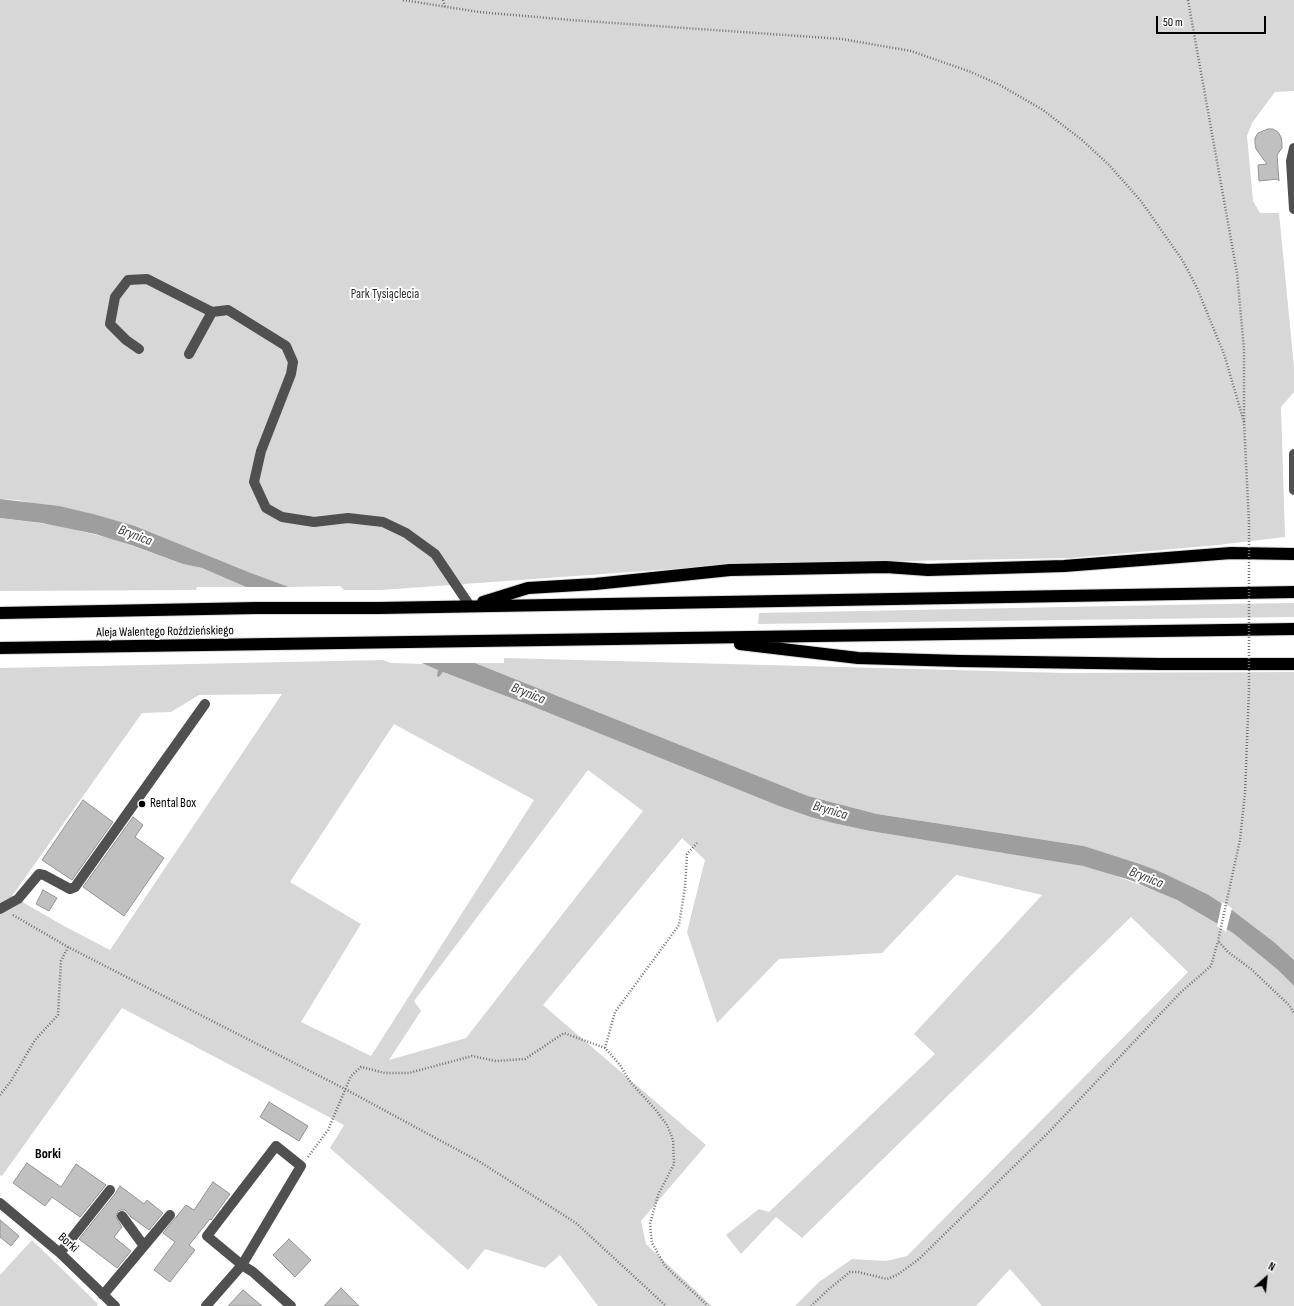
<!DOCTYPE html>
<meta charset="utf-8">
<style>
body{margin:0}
#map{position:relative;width:1294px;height:1306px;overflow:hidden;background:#fff;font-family:"Sofia Sans Condensed",sans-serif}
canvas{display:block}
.north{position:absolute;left:1246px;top:1258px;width:40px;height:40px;-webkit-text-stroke:3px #fff;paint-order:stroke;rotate:27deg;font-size:11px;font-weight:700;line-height:16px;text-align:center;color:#000}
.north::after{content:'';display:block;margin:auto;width:14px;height:18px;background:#000;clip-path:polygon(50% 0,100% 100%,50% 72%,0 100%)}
.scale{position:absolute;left:1156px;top:16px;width:110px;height:18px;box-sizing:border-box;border:2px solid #000;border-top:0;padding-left:5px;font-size:12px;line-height:14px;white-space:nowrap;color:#000;-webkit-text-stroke:3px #fff;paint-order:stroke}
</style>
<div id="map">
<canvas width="1294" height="1306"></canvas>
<div class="north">N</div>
<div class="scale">50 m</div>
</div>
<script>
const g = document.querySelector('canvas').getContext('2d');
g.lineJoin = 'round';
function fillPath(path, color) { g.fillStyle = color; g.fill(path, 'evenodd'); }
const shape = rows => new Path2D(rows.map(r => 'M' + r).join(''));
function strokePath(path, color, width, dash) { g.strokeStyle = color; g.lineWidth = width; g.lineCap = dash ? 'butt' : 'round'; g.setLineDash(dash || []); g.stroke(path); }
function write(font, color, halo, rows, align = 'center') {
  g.font = font + ' "Sofia Sans Condensed",sans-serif'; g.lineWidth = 4; g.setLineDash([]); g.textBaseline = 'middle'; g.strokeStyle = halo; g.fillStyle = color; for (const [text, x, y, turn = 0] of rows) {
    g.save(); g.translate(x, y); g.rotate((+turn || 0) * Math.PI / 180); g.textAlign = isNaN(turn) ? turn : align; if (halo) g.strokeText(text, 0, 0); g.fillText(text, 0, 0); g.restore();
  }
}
fillPath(shape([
 [0,0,1294,0,1294,91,1275,92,1252,123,1247,136,1253,201,1260,213,1279,213,1294,367,1294,392,1281,407,1285,537,1218,545,1070,558,742,564,381,590,344,590,340,586,289,587,251,573,135,526,18,500,0,499],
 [0,518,55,525,113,539,183,564,202,568,246,587,197,587,196,590,0,591],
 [1219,604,1294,603,1294,617,758,624,759,613],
 [504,658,1065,673,1294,672,1294,960,1274,942,1232,910,1207,894,1188,885,1143,865,1084,846,877,814,808,796,475,663,504,663],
 [383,660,391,663,425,664,439,670,439,677,443,672,524,703,779,806,833,823,870,831,1043,859,1083,866,1108,873,1159,892,1177,900,1233,933,1278,970,1294,986,1294,1306,1042,1306,1010,1269,976,1306,795,1306,819,1282,852,1259,886,1261,907,1256,1188,972,1131,917,802,1238,776,1217,741,1254,726,1235,759,1209,769,1212,935,1054,914,1034,1042,895,956,875,882,953,779,959,717,1023,687,932,705,860,682,838,543,1005,706,1145,641,1221,646,1244,712,1306,598,1306,560,1255,545,1268,485,1249,468,1270,330,1148,344,1125,122,1008,2,1176,0,1175,0,668],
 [282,694,110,950,64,926,12,896,142,713,171,712,199,695],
 [394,724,534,800,371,1056,301,1022,361,924,290,882],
 [588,770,643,811,466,1038,389,1060,421,1011,414,1001],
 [32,1240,98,1304,97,1306,0,1306,0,1275]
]), '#d7d7d7');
fillPath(shape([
 [0,499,59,506,93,514,135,526,251,573,289,587,475,663,808,796,877,814,1084,846,1143,865,1163,873,1207,894,1232,910,1274,942,1294,960,1294,986,1278,970,1233,933,1177,900,1130,880,1083,866,870,831,833,823,811,817,779,806,524,703,443,672,439,677,437,676,438,670,202,568,183,564,131,545,95,534,42,523,0,518]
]), '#9e9e9e');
fillPath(shape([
 [241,587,294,587,480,663,417,663],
 [1222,902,1232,908,1226,932,1217,926]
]), '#fff');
const building = shape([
 [1268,129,1273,129,1278,132,1281,137,1282,142,1282,148,1277,155,1279,181,1278,179,1259,181,1258,165,1267,164,1256,149,1255,143,1255,138,1258,133,1268,129],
 [83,800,113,822,72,880,42,860,83,800],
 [133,817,143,825,135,837,164,858,124,916,83,887,133,817],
 [43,890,57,898,49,911,36,904,43,890],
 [269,1102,308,1126,299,1141,260,1117,269,1102],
 [27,1163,61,1187,76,1164,106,1185,80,1217,52,1197,45,1206,13,1183,27,1163],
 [213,1182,230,1194,211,1220,210,1219,189,1245,195,1250,170,1282,154,1270,175,1242,163,1233,186,1205,194,1210,213,1182],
 [120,1186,144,1204,147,1200,163,1213,149,1230,131,1217,125,1210,121,1210,118,1211,116,1217,122,1227,114,1237,131,1251,117,1268,79,1239,115,1194,120,1186],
 [0,1220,19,1236,11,1246,0,1237,0,1220],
 [289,1239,311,1260,295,1277,273,1255,289,1239],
 [341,1288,359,1306,324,1306,341,1288],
 [243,1290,262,1306,228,1306,243,1290]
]);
fillPath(building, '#c0c0c0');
strokePath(building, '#949494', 1);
const highway = shape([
 [483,602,528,588,595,584,730,570,886,567,928,570,1064,566,1231,553,1294,554],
 [0,613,256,608,379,608,1294,592],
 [740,644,858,658,960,661,1159,664,1294,664],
 [0,648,1294,629]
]);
strokePath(highway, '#dbdbdb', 14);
strokePath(shape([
 [403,0,479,12,571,20,842,39,911,51,971,72,1000,85,1043,110,1082,140,1109,165,1141,201,1183,261,1197,288,1224,354,1244,422],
 [443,0,445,7],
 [1188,0,1237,273,1244,349,1244,422,1249,523],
 [13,915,68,947,345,1089,480,1162,576,1223,666,1306],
 [1219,942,1228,952,1251,969,1289,1005,1294,1013],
 [605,1048,615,1012,679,925,685,887,687,854,697,843],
 [0,1095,11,1081,35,1040,58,1015,61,961,68,947],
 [308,1157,328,1130,351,1076,361,1067,385,1073,409,1073,472,1056,496,1061,525,1059,564,1033,605,1048,620,1065,631,1083,655,1109,667,1125,673,1140,674,1164,658,1195,650,1224,652,1243,665,1266,708,1306],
 [811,1306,829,1289,850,1272,858,1272,887,1279,897,1275,919,1259,1048,1133,1180,993,1211,966,1218,941,1240,840,1245,793,1249,690]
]), '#727272', 2.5, [1, 2]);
strokePath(shape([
 [1294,148,1291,161,1294,209],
 [139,349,126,340,110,324,115,297,128,280,147,279,212,312,228,310,286,346,293,362,291,374,261,451,254,482,266,508,282,517,314,522,348,518,383,522,406,533,435,554,470,606],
 [189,354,212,312],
 [1294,454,1294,490],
 [0,909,18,899,39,874,44,875,70,889,75,887,205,704],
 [276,1146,301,1166,242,1265,207,1236,276,1146],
 [0,1203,60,1253,115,1306],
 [122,1216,144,1246],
 [60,1253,110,1190],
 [103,1295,170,1215],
 [206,1306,242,1265,253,1272,291,1306]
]), '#505050', 10);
strokePath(highway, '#000', 12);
strokePath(shape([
 [1249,523,1249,690]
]), '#727272', 2.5, [1, 2]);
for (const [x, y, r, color] of [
 [142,804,4,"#000"]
]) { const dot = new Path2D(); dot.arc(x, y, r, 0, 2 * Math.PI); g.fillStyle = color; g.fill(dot); strokePath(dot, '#fff', 1.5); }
write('13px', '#2e2e2e', '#fff', [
 ["Park Tysiąclecia",385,295]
]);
write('13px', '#000', '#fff', [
 ["Aleja Walentego Roździeńskiego",165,632,-1],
 ["Borki",68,1243,42]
]);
write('13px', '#000', '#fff', [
 ["Rental Box",150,804]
], 'left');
write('italic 14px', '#3f3f3f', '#fff', [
 ["Brynica",135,536,21],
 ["Brynica",528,694,22],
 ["Brynica",830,811,16],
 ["Brynica",1146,878,22]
]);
write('bold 14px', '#000', '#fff', [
 ["Borki",48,1154]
]);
</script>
